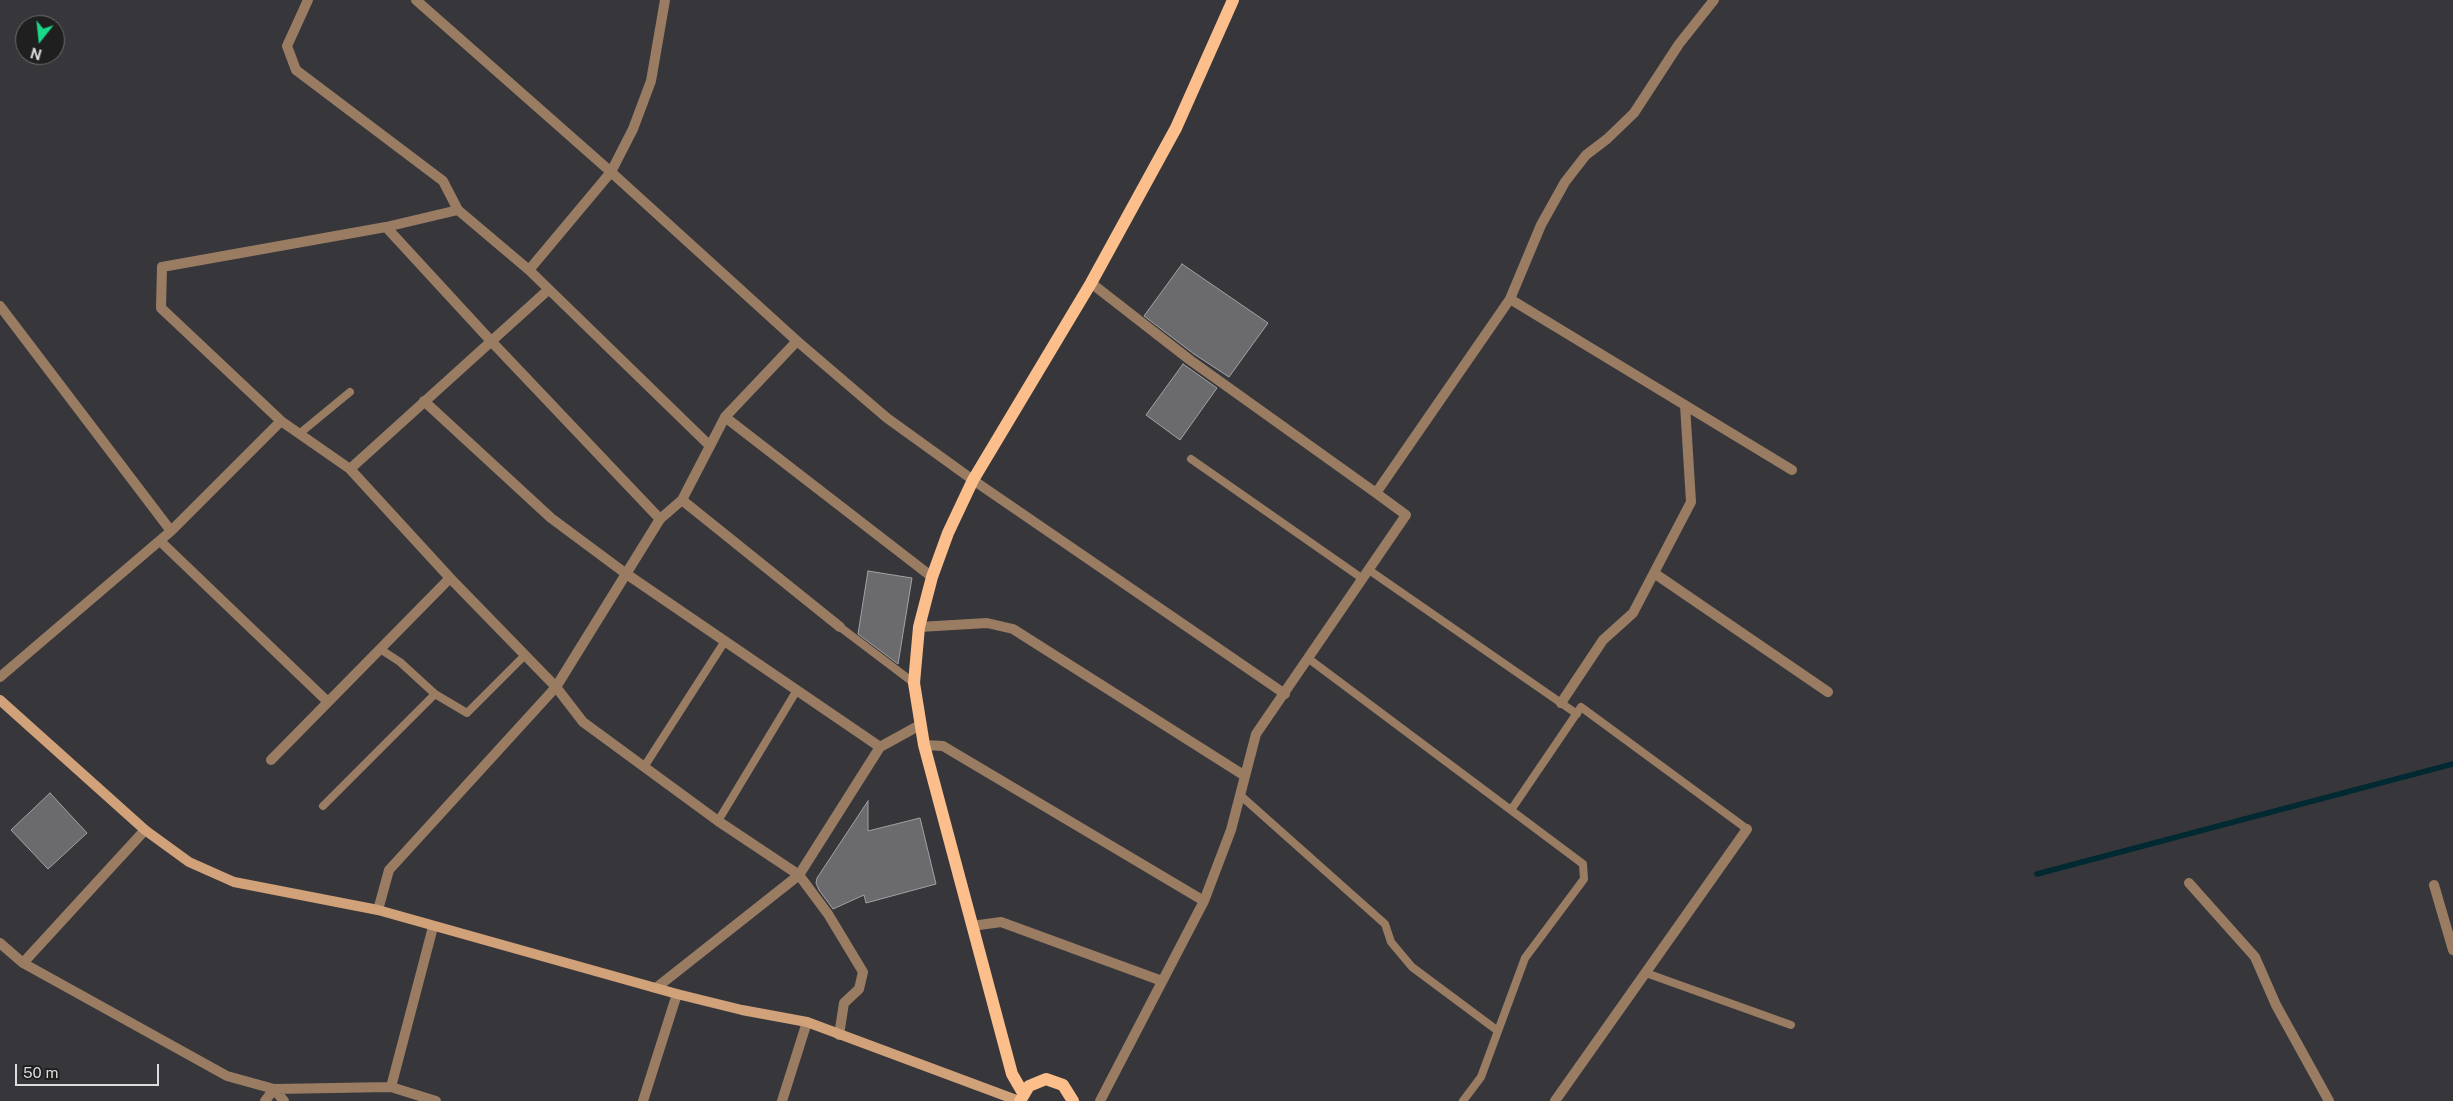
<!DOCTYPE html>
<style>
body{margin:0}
#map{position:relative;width:2453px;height:1101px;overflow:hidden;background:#37373b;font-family:"Public Sans",sans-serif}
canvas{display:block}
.north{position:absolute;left:15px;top:15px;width:50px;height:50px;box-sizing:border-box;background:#1f1f20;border:1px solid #6b6b6c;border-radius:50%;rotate:196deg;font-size:14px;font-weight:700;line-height:20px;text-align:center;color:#dcdcde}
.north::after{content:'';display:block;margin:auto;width:18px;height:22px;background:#19d989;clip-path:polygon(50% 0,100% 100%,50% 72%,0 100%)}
.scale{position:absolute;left:15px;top:1064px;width:144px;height:22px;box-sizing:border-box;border:2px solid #dcdcde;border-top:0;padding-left:6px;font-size:15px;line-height:18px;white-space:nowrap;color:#dcdcde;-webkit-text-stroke:4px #1f1f20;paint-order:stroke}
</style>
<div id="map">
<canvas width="2453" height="1101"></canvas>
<div class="north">N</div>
<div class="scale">50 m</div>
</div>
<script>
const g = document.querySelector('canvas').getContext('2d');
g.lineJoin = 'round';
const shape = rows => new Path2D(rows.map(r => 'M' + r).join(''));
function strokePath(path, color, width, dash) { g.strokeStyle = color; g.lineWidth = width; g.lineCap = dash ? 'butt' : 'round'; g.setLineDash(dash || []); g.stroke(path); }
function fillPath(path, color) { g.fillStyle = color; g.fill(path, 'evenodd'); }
strokePath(shape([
 [2037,874,2453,764]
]), '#002931', 5.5);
const building = shape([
 [1182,264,1268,323,1229,377,1194,354,1144,316,1182,264],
 [1183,364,1217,388,1180,440,1146,415,1183,364],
 [868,571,912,578,898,664,858,634,868,571],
 [50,793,87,833,48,869,11,830,50,793],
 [868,801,868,831,920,818,936,884,866,903,864,895,833,909,819,890,816,883,817,878,868,801]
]);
fillPath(building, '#6b6b6e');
strokePath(building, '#a2a1a5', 1);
strokePath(shape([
 [299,434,350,392],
 [1191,459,1363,579],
 [1369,570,1577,714],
 [840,627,914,683],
 [380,649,400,662,435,694,467,713,525,655],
 [1309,659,1583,864,1584,879,1525,958,1481,1077,1463,1101],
 [644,767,725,641],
 [1240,795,1385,924,1391,942,1412,967,1498,1031],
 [323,806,435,694],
 [1511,810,1581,707,1747,829],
 [718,821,797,690],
 [1646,973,1791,1025]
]), '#9a7c63', 8);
strokePath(shape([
 [308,0,287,46,296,70,443,181,458,210],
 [416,0,611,172,797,341,887,418,973,480,1285,694],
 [386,227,491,341,660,519],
 [529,270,611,172,633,129,651,81,665,0],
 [1091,283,1190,360,1376,493,1510,299,1541,225,1565,182,1586,155,1607,139,1634,113,1679,44,1714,0],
 [1510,299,1792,470],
 [0,306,171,531],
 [424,401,551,518,625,573,880,747],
 [725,417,932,577],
 [709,445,529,270,458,210,386,227,162,267,161,308,281,421,350,469,450,578,556,687,583,722,718,821,799,875,828,914,863,972,859,989,844,1003,839,1035],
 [350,469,548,290],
 [682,500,840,627],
 [160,541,328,702],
 [1654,573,1828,692],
 [919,627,987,623,1013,629,1245,776],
 [0,677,171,531,281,421],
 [1561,703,1603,640,1633,613,1691,502,1685,405],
 [924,745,943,746,1204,901],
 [271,760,450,578],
 [2189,883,2255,957,2276,1005,2329,1101],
 [2434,885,2453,950],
 [378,910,389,870,556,687,660,519,682,500,725,417,797,341],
 [972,926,1001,922,1162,981],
 [0,943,23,963,227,1076,274,1089,391,1087,436,1101],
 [23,963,145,830],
 [656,988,799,875,880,747,920,725],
 [391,1087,433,927],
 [265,1101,274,1089,284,1101],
 [643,1101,677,994],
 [782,1101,807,1022],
 [1100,1101,1204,901,1231,830,1256,734,1406,515,1376,493],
 [1555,1101,1747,829]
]), '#9a7c63', 10);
strokePath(shape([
 [0,700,145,830,189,862,234,882,378,910,677,994,742,1010,807,1022,1019,1101]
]), '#d1a179', 10);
strokePath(shape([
 [1023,1093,1012,1074,924,745,914,683,919,627,932,577,948,533,973,480,1091,283,1176,128,1233,0],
 [1020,1101,1029,1086,1046,1079,1063,1085,1073,1101]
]), '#fcbe8a', 12);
</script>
